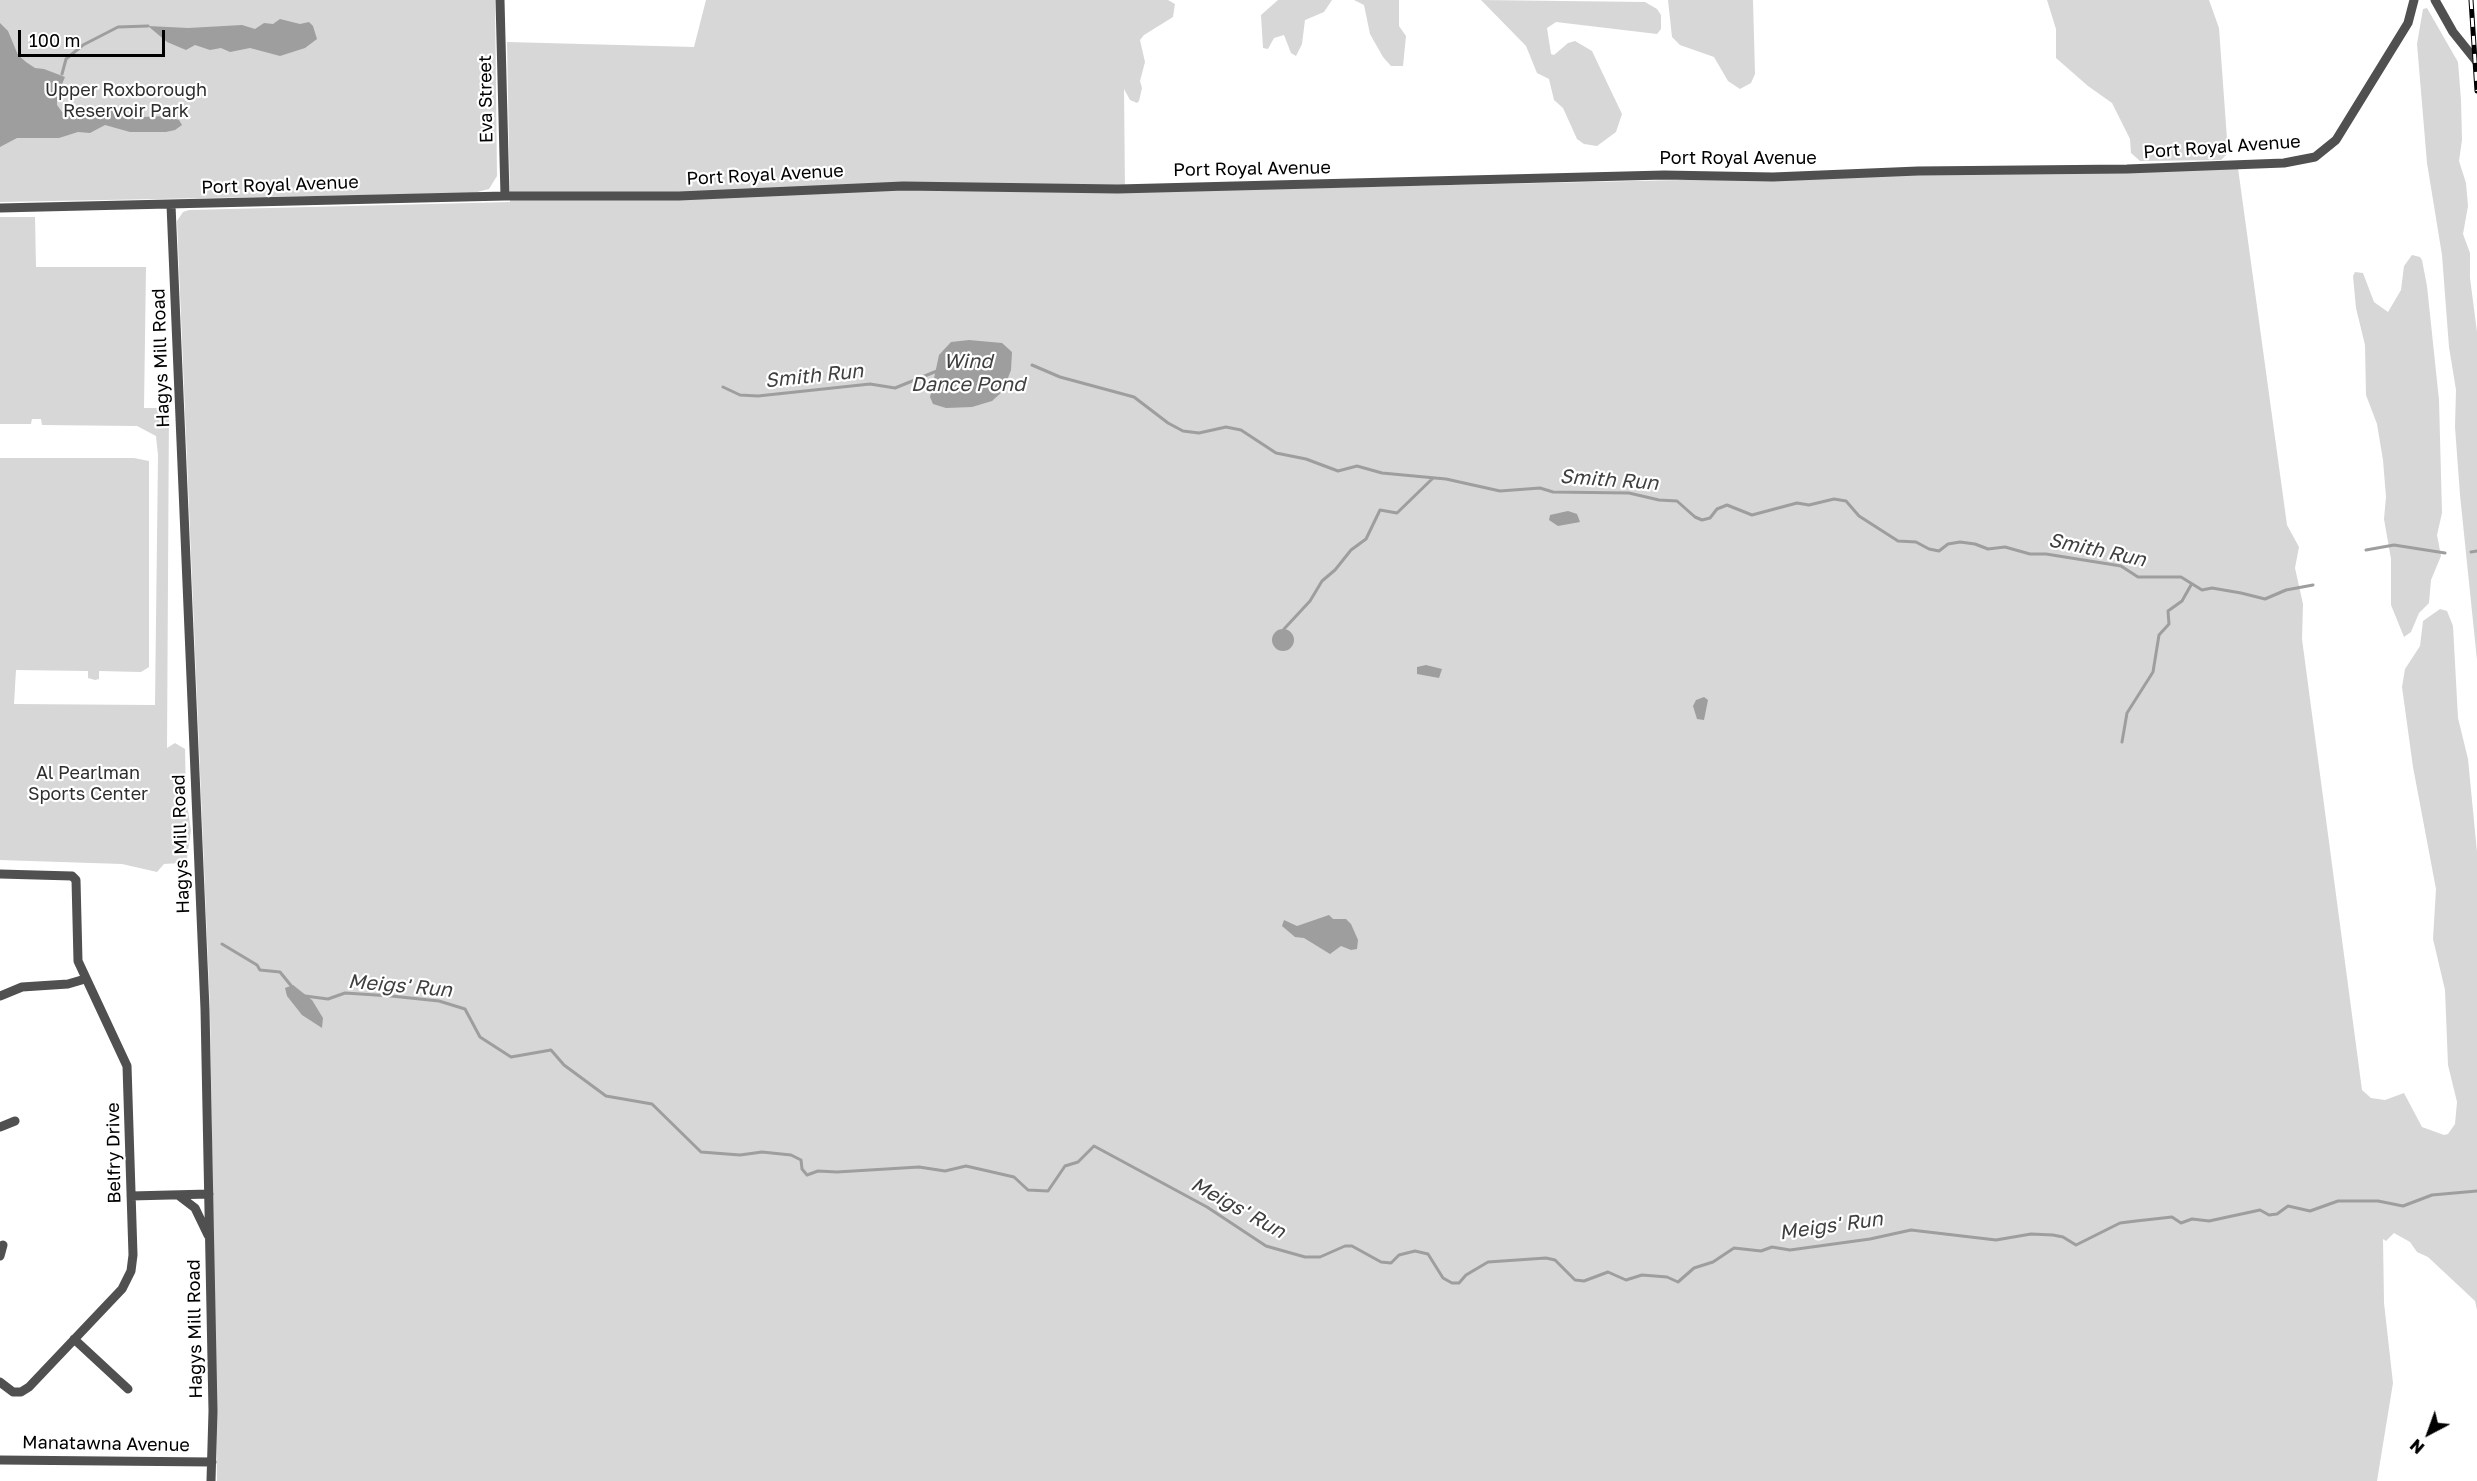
<!DOCTYPE html>
<style>
body{margin:0}
#map{position:relative;width:2477px;height:1481px;overflow:hidden;background:#fff;font-family:"Golos Text",sans-serif}
canvas{display:block}
.north{position:absolute;left:2399px;top:1403px;width:60px;height:60px;-webkit-text-stroke:4px #fff;paint-order:stroke;rotate:221deg;font-size:16px;font-weight:700;line-height:24px;text-align:center;color:#000}
.north::after{content:'';display:block;margin:auto;width:21px;height:27px;background:#000;clip-path:polygon(50% 0,100% 100%,50% 72%,0 100%)}
.scale{position:absolute;left:18px;top:30px;width:147px;height:27px;box-sizing:border-box;border:3px solid #000;border-top:0;padding-left:8px;font-size:18px;line-height:21px;white-space:nowrap;color:#000;-webkit-text-stroke:4px #fff;paint-order:stroke}
</style>
<div id="map">
<canvas width="2477" height="1481"></canvas>
<div class="north">N</div>
<div class="scale">100 m</div>
</div>
<script>
const g = document.querySelector('canvas').getContext('2d');
g.lineJoin = 'round';
function fillPath(path, color) { g.fillStyle = color; g.fill(path, 'evenodd'); }
const shape = rows => new Path2D(rows.map(r => 'M' + r).join(''));
function strokePath(path, color, width, dash) { g.strokeStyle = color; g.lineWidth = width; g.lineCap = dash ? 'butt' : 'round'; g.setLineDash(dash || []); g.stroke(path); }
function write(font, color, halo, rows, align = 'center') {
  g.font = font + ' "Golos Text",sans-serif'; g.lineWidth = 4.5; g.setLineDash([]); g.textBaseline = 'middle'; g.strokeStyle = halo; g.fillStyle = color; for (const [text, x, y, turn = 0] of rows) {
    g.save(); g.translate(x, y); g.rotate((+turn || 0) * Math.PI / 180); g.textAlign = isNaN(turn) ? turn : align; if (halo) g.strokeText(text, 0, 0); g.fillText(text, 0, 0); g.restore();
  }
}
fillPath(shape([
 [0,0,495,0,497,176,489,189,473,193,0,202],
 [706,0,1168,0,1175,4,1173,17,1144,35,1140,40,1145,62,1140,81,1142,88,1139,101,1137,103,1130,100,1124,89,1125,192,2238,168,2287,525,2299,547,2295,568,2303,604,2302,639,2362,1090,2371,1098,2385,1100,2404,1093,2422,1127,2444,1135,2448,1134,2455,1124,2457,1102,2448,1065,2445,990,2433,939,2436,889,2413,767,2402,687,2405,669,2420,646,2423,621,2440,609,2447,611,2453,626,2458,718,2468,759,2477,852,2477,1310,2475,1301,2428,1257,2417,1252,2410,1242,2394,1233,2386,1241,2383,1239,2384,1303,2393,1383,2377,1481,217,1481,210,1009,177,221,183,212,189,210,510,202,507,42,694,47],
 [1278,0,1332,0,1324,12,1305,20,1302,44,1296,56,1291,53,1284,35,1274,38,1268,49,1263,48,1261,15],
 [1354,0,1399,0,1399,26,1406,36,1403,66,1391,66,1383,57,1370,34,1364,5],
 [1481,0,1645,2,1657,9,1661,15,1661,29,1657,34,1556,22,1547,28,1551,54,1554,55,1568,43,1575,41,1592,51,1622,114,1616,132,1597,146,1584,144,1577,139,1563,108,1554,100,1549,79,1537,73,1526,46],
 [1668,0,1753,0,1755,74,1751,83,1740,89,1728,81,1714,57,1680,45,1672,37],
 [2047,0,2209,0,2219,28,2228,153,2221,160,2140,161,2131,153,2130,139,2112,103,2088,86,2056,58,2056,29],
 [2427,8,2458,62,2461,100,2462,140,2459,161,2466,183,2468,206,2463,234,2470,253,2470,278,2477,332,2477,660,2460,495,2455,427,2456,390,2449,347,2442,255,2427,163,2417,44,2423,9],
 [0,217,35,217,36,267,146,267,144,408,169,408,167,748,175,743,185,749,186,798,191,830,187,858,180,863,164,864,157,872,122,864,0,860,0,458,134,458,149,461,149,667,141,672,99,671,99,679,95,680,88,678,88,671,16,670,14,704,155,705,158,455,156,436,137,426,42,425,41,419,32,419,31,424,0,424],
 [2412,255,2420,257,2422,260,2427,286,2439,400,2442,513,2437,535,2441,556,2431,580,2429,603,2419,613,2411,632,2404,637,2391,605,2391,559,2384,519,2386,497,2383,460,2377,424,2366,395,2365,345,2356,308,2353,276,2355,272,2363,273,2374,302,2388,312,2401,290,2404,266]
]), '#d7d7d7');
fillPath(shape([
 [280,19,300,24,309,22,313,26,317,39,305,48,280,56,250,48,230,52,221,48,210,50,195,45,186,50,167,42,148,26,188,28,242,25,255,29,264,23,273,24],
 [0,23,8,31,18,55,26,62,35,68,44,69,65,77,57,96,57,105,62,112,67,114,95,107,110,108,143,117,166,116,179,120,182,125,175,130,166,132,130,132,105,125,90,133,78,132,59,138,17,138,0,147],
 [969,340,1002,343,1012,352,1011,370,1003,391,992,401,972,407,946,408,933,404,930,397,939,355,951,342],
 [1568,511,1577,514,1580,522,1558,526,1549,520,1550,515],
 '1272 640a11 11 0 1 1 22 0a11 11 0 1 1-22 0Z',
 [1426,665,1442,669,1439,678,1417,674,1417,667],
 [1704,697,1708,700,1704,720,1697,719,1693,706,1696,700],
 [1329,915,1333,919,1346,919,1351,924,1358,940,1357,949,1351,950,1341,946,1330,954,1304,938,1295,937,1282,926,1284,920,1297,926],
 [293,985,312,1000,323,1018,322,1028,302,1015,287,996,285,988]
]), '#9e9e9e');
strokePath(shape([
 [62,74,66,59,83,45,118,27,148,26],
 [1032,365,1060,377,1134,397,1168,423,1183,431,1199,433,1226,427,1241,430,1276,453,1306,459,1338,471,1357,466,1382,473,1446,479,1500,491,1540,488,1553,492,1629,493,1659,500,1677,501,1695,517,1702,520,1710,518,1717,509,1727,505,1752,515,1797,503,1809,505,1834,499,1846,501,1859,516,1898,541,1916,542,1929,549,1939,551,1948,544,1960,542,1975,544,1988,549,2005,547,2030,554,2046,554,2121,566,2138,577,2181,577,2202,590,2212,588,2241,593,2265,599,2286,590,2313,585],
 [723,387,740,395,758,396,870,384,895,388,937,371],
 [2366,550,2394,545,2445,553],
 [2471,552,2477,551],
 [1284,629,1310,601,1322,581,1335,570,1351,550,1366,539,1380,510,1397,513,1432,479],
 [2122,742,2127,713,2153,672,2159,635,2169,624,2168,611,2182,601,2191,585],
 [222,944,257,965,260,970,280,972,293,988],
 [305,996,328,999,345,993,391,996,439,1001,465,1009,480,1037,511,1057,551,1050,564,1065,606,1096,652,1104,701,1152,740,1155,762,1152,791,1155,801,1160,802,1169,807,1175,818,1171,837,1172,919,1167,945,1171,966,1166,1014,1177,1028,1190,1048,1191,1065,1166,1078,1162,1094,1146,1207,1207,1266,1246,1305,1257,1320,1257,1345,1246,1352,1246,1381,1262,1391,1263,1399,1255,1415,1251,1428,1254,1443,1278,1452,1283,1459,1283,1466,1275,1488,1262,1546,1258,1555,1260,1575,1280,1584,1281,1608,1272,1626,1280,1642,1275,1667,1277,1678,1282,1694,1268,1713,1262,1734,1248,1761,1251,1772,1247,1790,1250,1870,1239,1911,1230,1996,1240,2031,1234,2053,1235,2063,1237,2076,1245,2120,1223,2136,1221,2172,1217,2181,1223,2192,1219,2209,1221,2260,1210,2269,1215,2277,1214,2288,1206,2310,1211,2338,1201,2378,1201,2403,1206,2432,1195,2477,1191]
]), '#9e9e9e', 3);
strokePath(shape([
 [500,0,505,196],
 [2435,0,2453,32,2477,62],
 [171,205,205,1009,213,1411,211,1481],
 [0,208,505,196,679,196,903,186,1118,189,1664,175,1773,177,1918,171,2127,169,2284,163,2315,157,2336,140,2408,23,2414,0],
 [0,874,72,876,76,880,78,961,127,1066,133,1255,131,1271,122,1289,29,1387,21,1392,13,1392,0,1382],
 [0,996,22,987,68,984,85,979],
 [0,1127,15,1121],
 [178,1195,195,1208,208,1235],
 [131,1196,209,1194],
 [0,1256,3,1245],
 [74,1339,128,1389],
 [0,1460,212,1462]
]), '#505050', 9);
const rail = shape([
 [2471,0,2477,91]
]);
strokePath(rail, '#000', 5);
strokePath(rail, '#fff', 3, [9]);
write('18px', '#2e2e2e', '#fff', [
 ["Upper Roxborough",126,90],
 ["Reservoir Park",126,111],
 ["Al Pearlman",88,773],
 ["Sports Center",88,794]
]);
write('18px', '#000', '#fff', [
 ["Eva Street",486,99,-91],
 ["Port Royal Avenue",2222,147,-4],
 ["Port Royal Avenue",1738,158],
 ["Port Royal Avenue",1252,169,-1],
 ["Port Royal Avenue",765,175,-3],
 ["Port Royal Avenue",280,185,-2],
 ["Hagys Mill Road",161,358,-92],
 ["Hagys Mill Road",181,844,-92],
 ["Belfry Drive",114,1153,-91],
 ["Hagys Mill Road",195,1329,-91],
 ["Manatawna Avenue",106,1444,1]
]);
write('italic 20px', '#3f3f3f', '#fff', [
 ["Wind",968,362],
 ["Dance Pond",968,385],
 ["Smith Run",814,376,-6],
 ["Smith Run",1609,480,4],
 ["Smith Run",2097,550,12],
 ["Meigs' Run",400,986,5],
 ["Meigs' Run",1238,1208,29],
 ["Meigs' Run",1831,1226,-8]
]);
</script>
